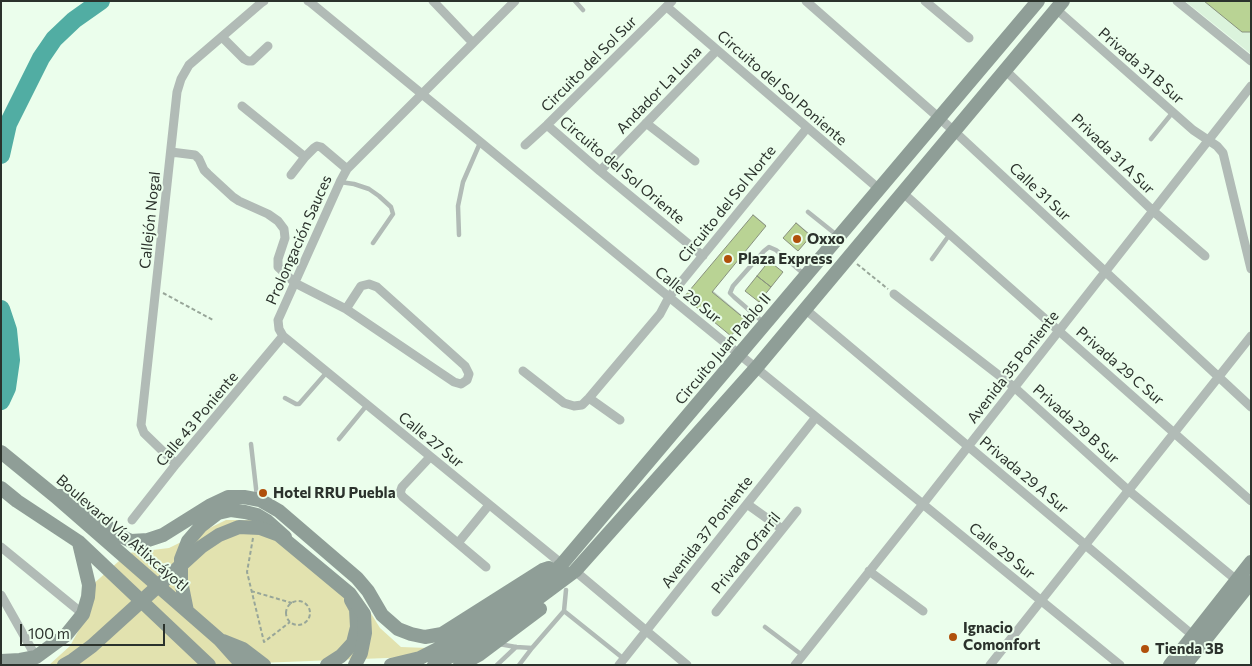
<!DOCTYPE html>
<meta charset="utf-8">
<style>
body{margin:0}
#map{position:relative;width:1252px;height:666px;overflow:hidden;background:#ebfeec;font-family:Commissioner,sans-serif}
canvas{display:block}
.frame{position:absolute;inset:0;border:2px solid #2b322c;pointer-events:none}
.scale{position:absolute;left:20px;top:624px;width:145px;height:22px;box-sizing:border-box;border:2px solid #2b322c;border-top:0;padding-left:6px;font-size:15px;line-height:18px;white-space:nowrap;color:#2b322c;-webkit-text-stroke:4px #ebfeec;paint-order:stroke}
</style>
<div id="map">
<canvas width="1252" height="666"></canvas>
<div class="frame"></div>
<div class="scale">100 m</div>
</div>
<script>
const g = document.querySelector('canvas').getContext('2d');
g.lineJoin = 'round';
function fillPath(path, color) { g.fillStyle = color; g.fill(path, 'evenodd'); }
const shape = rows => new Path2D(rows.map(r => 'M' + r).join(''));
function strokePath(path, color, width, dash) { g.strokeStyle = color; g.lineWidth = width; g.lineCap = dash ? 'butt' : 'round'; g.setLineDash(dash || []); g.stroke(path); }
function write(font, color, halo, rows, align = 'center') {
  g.font = font + ' Commissioner,sans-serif'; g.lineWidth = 4; g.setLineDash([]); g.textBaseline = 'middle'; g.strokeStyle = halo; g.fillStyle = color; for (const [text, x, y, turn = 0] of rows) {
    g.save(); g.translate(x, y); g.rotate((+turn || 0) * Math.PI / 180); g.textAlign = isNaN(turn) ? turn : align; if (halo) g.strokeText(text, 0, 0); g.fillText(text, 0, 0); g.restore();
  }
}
fillPath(shape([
 [1185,1,1251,1,1251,54,1235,41]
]), '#dbf3dc');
fillPath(shape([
 [226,520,269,520,362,599,380,628,401,647,428,648,412,657,208,665,49,665,70,646,86,617,91,586,128,553,169,548]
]), '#e2e2af');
fillPath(shape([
 [754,215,766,225,712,290,745,318,731,334,686,297],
 [797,223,810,234,798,249,785,238]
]), '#0003');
strokePath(shape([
 [1,155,8,124,41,58,54,39,74,20,101,1],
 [1,309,8,330,11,360,7,388,1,401]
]), '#51ada3', 18);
const building = shape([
 [1204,1,1251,1,1251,32,1242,32,1204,1],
 [753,215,766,226,712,292,745,319,731,336,684,297,753,215],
 [796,223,811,236,798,251,783,238,796,223],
 [769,261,783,272,771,287,757,276,769,261],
 [757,276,771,287,759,302,745,291,757,276]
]);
fillPath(building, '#b9d394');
strokePath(building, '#88917e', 1);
strokePath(shape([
 [857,264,888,289],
 [163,293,213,320],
 [253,538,247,572,264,642,290,622],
 [251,591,292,603],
 '286 613a12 12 0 1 1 24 0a12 12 0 1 1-24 0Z'
]), '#98a699', 2, [4, 2.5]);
strokePath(shape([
 [575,1,583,10],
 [1151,139,1173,112],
 [340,182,354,184,369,189,379,196,391,207,393,214,373,243],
 [808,212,838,236],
 [459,235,458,206,463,182,480,143],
 [932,259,950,234],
 [763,322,734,297,730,293,733,286,764,251,769,247,776,250,805,275],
 [285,398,296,404,299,404,327,372],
 [339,439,367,405],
 [251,444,257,497],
 [564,611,624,659],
 [765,627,802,655],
 [499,644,516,647,532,648,564,611,566,590],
 [497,665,516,647],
 [519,665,532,648]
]), '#b1bbb6', 4.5);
strokePath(shape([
 [308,1,310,2,669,297,1120,665],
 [433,1,473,43],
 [515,1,347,169,340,182,278,320,279,329,283,336,562,564],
 [806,1,954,131,1251,407],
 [925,1,969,38],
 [1177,1,1251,61],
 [667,7,879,189],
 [1056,9,1193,130,1217,146,1223,153,1251,269],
 [222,37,244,59,248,61,252,61,268,46],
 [1005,70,1152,210,1205,256],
 [242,106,305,157],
 [646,123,695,161],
 [547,125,600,171,703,256],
 [525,145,547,125,672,1],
 [171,152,195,155,199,159,204,170,208,174,233,197,239,201,268,214,278,221,284,229,285,238,278,259,278,267,295,283,346,309,454,382,461,384,467,380,469,374,465,366,377,287,369,284,361,286,346,309],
 [600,171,717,50],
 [291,175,305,157,314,148,317,146,321,147,347,169],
 [903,193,1251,501],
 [894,294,1014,387,1128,490,1240,583],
 [805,309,1196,638],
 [523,371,564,403,574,406,582,405,589,398,660,314,669,297,807,128],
 [589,398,620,420],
 [430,457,402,487,400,493,403,497,486,567],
 [176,464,144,433,141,425,177,92,181,79,189,65,261,3,264,1],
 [747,504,782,529],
 [132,520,176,464,283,336],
 [458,543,489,505],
 [1,547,83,614],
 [575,571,687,665],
 [869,571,923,611],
 [1,595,36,657],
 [716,612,797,511],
 [619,665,816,417],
 [795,665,923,504,1251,86],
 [990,665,1251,336]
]), '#b1bbb6', 9);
strokePath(shape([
 [1,452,55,496,220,640,237,659,244,665],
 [1,488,17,501,79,542,209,665],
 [55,496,63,496,69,497,92,513,116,534,131,541,148,540,163,535,211,505,228,497,244,497,260,500,279,511,357,578,368,591,382,615,398,629,411,634,425,637,442,634,543,570,549,568],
 [187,611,181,581,181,559,188,541,201,526,218,513,231,510,245,512,257,515,267,521,285,537],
 [223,641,243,649,264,665],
 [1,661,20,660,36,657,66,635,83,614,88,597,89,585,79,543],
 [327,665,341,656,353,643,357,627,356,609,351,600],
 [391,665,420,658,463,636,515,602,546,579,562,564,1038,1],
 [434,665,470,646,524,609,575,571,756,368,1063,1],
 [460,665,480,654,540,609],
 [1170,665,1251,562],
 [1185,665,1251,582]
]), '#8f9e97', 14);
strokePath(shape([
 [64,665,73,660,92,646,201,547,219,535,239,527,260,528,279,535,350,594,364,614,365,633,361,653,355,665]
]), '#8f9e97', 14);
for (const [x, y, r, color] of [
 [797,239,5,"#b0500b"],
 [728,259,5,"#b0500b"],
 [263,493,5,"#b0500b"],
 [953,637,5,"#b0500b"],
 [1145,649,5,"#b0500b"]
]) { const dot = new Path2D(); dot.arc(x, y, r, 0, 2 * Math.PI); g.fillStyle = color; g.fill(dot); strokePath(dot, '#ebfeec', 2); }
write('15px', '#2b322c', '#ebfeec', [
 ["Circuito del Sol Sur",589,64,-45],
 ["Privada 31 B Sur",1141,66,41],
 ["Circuito del Sol Poniente",782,88,41],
 ["Andador La Luna",659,90,-46],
 ["Privada 31 A Sur",1113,154,44],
 ["Circuito del Sol Oriente",622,170,40],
 ["Calle 31 Sur",1040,192,43],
 ["Circuito del Sol Norte",727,204,-51],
 ["Callejón Nogal",150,220,-84],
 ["Prolongación Sauces",299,240,-66],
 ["Calle 29 Sur",688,295,39],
 ["Circuito Juan Pablo II",723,349,-50],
 ["Privada 29 C Sur",1120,366,41],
 ["Avenida 35 Poniente",1013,367,-52],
 ["Calle 43 Poniente",197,419,-50],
 ["Privada 29 B Sur",1076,424,42],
 ["Calle 27 Sur",431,440,39],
 ["Privada 29 A Sur",1024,475,40],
 ["Avenida 37 Poniente",707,532,-52],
 ["Boulevard Vía Atlixcáyotl",122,533,41],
 ["Calle 29 Sur",1002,551,39],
 ["Privada Ofarril",746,553,-51]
]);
write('bold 15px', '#2b322c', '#ebfeec', [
 ["Oxxo",807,239],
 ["Plaza Express",738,259],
 ["Hotel RRU Puebla",273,493],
 ["Ignacio",963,628],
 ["Comonfort",963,645],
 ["Tienda 3B",1155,649]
], 'left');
</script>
